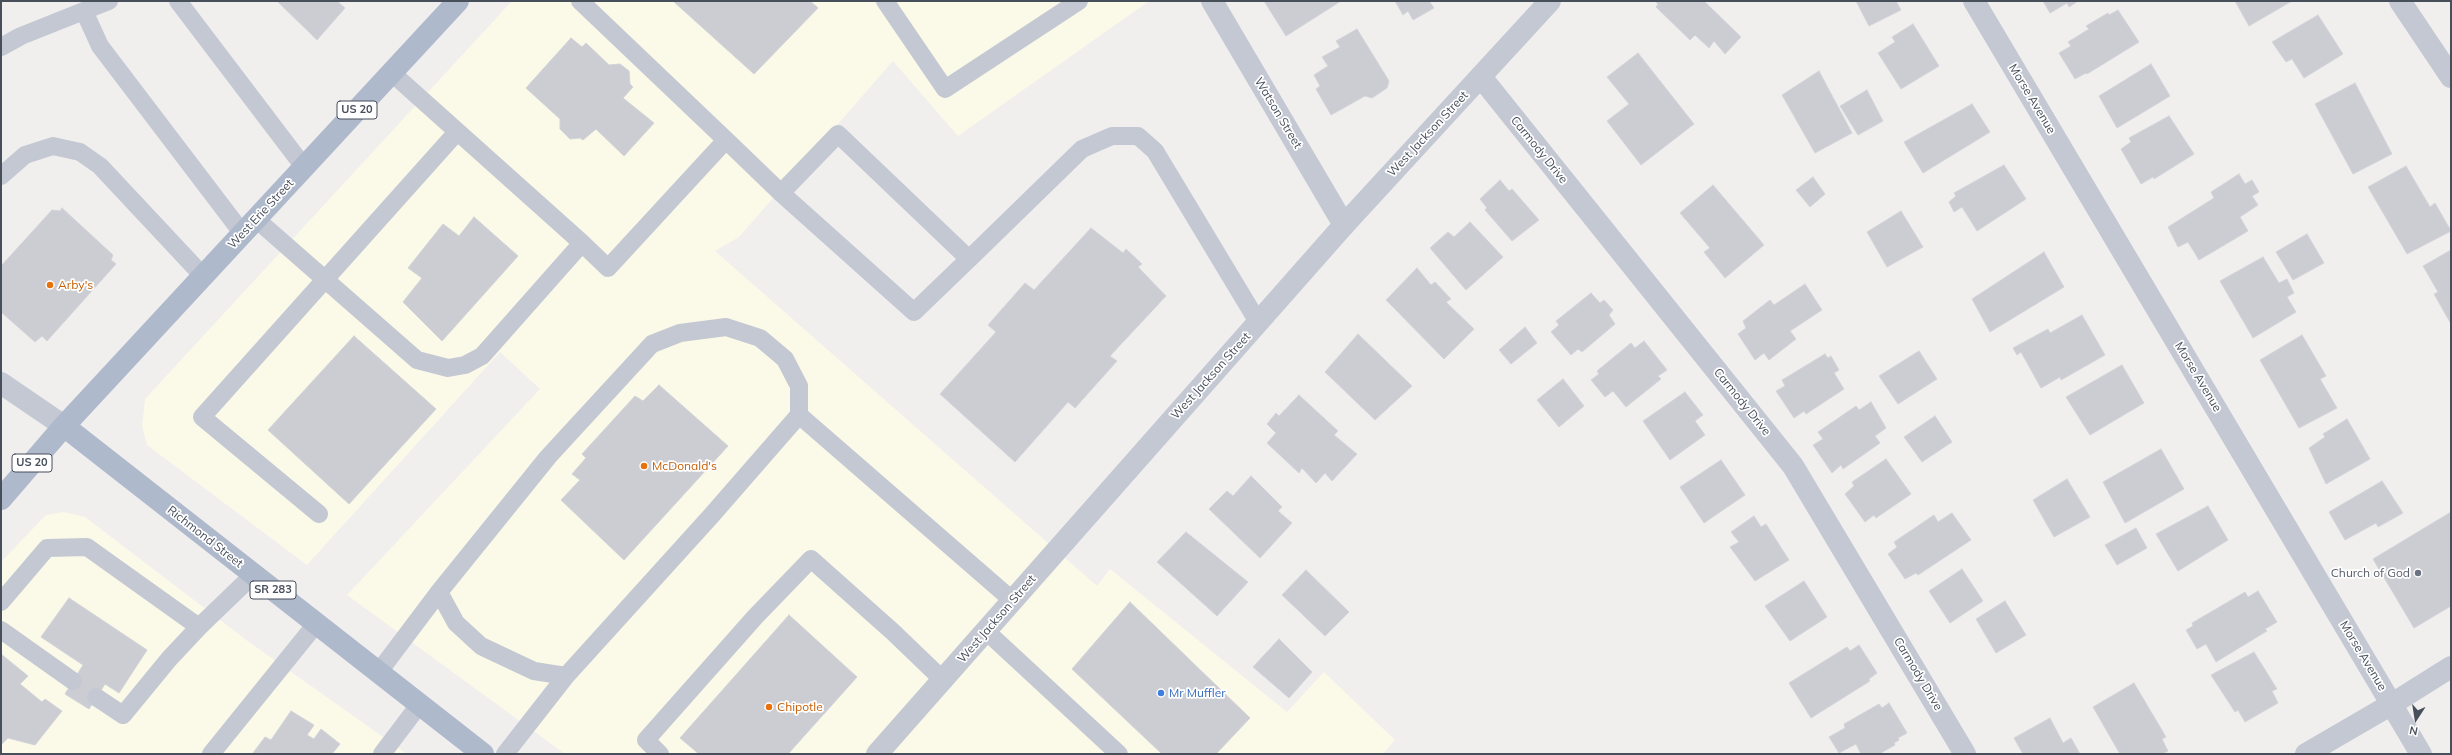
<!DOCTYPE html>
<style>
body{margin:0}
#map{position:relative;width:2452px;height:755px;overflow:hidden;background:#f1efee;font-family:Mulish,sans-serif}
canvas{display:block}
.frame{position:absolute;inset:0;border:2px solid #474f5b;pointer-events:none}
.north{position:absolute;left:2396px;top:699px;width:40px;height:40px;-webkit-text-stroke:3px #fff;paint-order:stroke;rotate:192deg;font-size:11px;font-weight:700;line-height:16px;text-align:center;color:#474f5b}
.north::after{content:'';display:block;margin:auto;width:14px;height:18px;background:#474f5b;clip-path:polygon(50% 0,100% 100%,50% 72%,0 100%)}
</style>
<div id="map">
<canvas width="2452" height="755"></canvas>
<div class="frame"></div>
<div class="north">N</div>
</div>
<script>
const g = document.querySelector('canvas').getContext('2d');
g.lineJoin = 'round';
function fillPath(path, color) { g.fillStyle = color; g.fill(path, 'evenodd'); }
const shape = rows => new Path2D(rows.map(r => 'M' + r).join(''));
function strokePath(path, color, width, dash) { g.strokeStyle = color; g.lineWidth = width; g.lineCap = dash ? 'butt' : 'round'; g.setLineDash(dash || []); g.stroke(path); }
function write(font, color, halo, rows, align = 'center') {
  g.font = font + ' Mulish,sans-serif'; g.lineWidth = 3.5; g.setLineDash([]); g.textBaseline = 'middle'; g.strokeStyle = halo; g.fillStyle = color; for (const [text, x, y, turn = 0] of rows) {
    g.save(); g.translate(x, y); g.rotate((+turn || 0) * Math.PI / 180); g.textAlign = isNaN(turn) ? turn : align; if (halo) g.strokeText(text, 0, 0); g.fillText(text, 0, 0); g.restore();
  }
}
fillPath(shape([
 [512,1,1149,1,958,136,893,61,739,237,715,251,1097,586,1110,569,1287,712,1324,672,1395,740,1383,754,565,754,347,595,540,389,500,352,307,565,147,445,142,426,145,399],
 [64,512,85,517,249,642,407,754,1,754,1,562,46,515]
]), '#fbf9e8');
const building = shape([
 [277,1,337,1,345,8,317,40,277,1],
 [673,1,810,1,818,8,754,74,673,1],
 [1264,1,1341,1,1286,36,1264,1],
 [1395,1,1429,1,1434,8,1413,20,1408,11,1403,15,1395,1],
 [1655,1,1704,1,1741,37,1725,54,1714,41,1709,48,1695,35,1690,40,1656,7,1658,4,1655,1],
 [1856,1,1896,1,1901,10,1869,26,1856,1],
 [2043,1,2078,1,2069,7,2067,3,2050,13,2043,1],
 [2235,1,2292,1,2249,26,2235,1],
 [2118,10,2139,42,2087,74,2086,73,2075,79,2059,53,2071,46,2068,42,2089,29,2086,26,2108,13,2109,15,2118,10],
 [2318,15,2343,54,2304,78,2292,59,2286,62,2272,42,2318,15],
 [1913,24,1939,66,1901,89,1878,53,1895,42,1892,37,1913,24],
 [1357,29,1389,81,1387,88,1372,98,1365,96,1331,115,1316,89,1320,86,1314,75,1328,66,1322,57,1340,47,1336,41,1357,29],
 [571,38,582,47,586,43,609,65,620,64,629,71,630,84,633,87,623,98,654,123,624,156,596,129,583,140,580,138,570,139,560,129,560,119,526,88,571,38],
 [1638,53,1694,124,1641,165,1607,121,1629,104,1607,77,1638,53],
 [2151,64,2170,96,2117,128,2099,96,2151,64],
 [1819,71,1852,133,1815,153,1782,95,1819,71],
 [2355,83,2392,154,2353,174,2315,104,2355,83],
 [1867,90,1883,121,1858,135,1840,106,1867,90],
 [1972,104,1990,132,1923,173,1904,142,1972,104],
 [2169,116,2194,154,2154,179,2153,177,2141,184,2121,149,2131,142,2129,138,2169,116],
 [2004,165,2026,199,1977,231,1962,207,1954,212,1949,202,1956,196,1954,193,2004,165],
 [2406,166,2430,207,2435,203,2451,231,2407,254,2368,187,2406,166],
 [2239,174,2245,184,2252,180,2259,192,2252,196,2258,205,2240,217,2248,231,2199,260,2188,242,2178,247,2168,227,2214,198,2211,192,2239,174],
 [1813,177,1825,194,1810,207,1796,190,1813,177],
 [1500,180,1509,191,1512,189,1539,220,1512,241,1485,210,1487,208,1480,199,1500,180],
 [1713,185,1764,245,1725,278,1704,252,1710,248,1680,213,1713,185],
 [62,208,113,255,111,260,116,264,47,341,42,336,35,342,1,312,1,266,52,210,60,211,62,208],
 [1901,211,1923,247,1887,267,1867,232,1901,211],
 [474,217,518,256,442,341,403,302,422,278,408,268,443,224,459,236,474,217],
 [1470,222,1503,257,1466,290,1430,248,1448,232,1454,237,1470,222],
 [1091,228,1123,253,1126,249,1142,264,1138,267,1166,296,1110,356,1117,361,1075,408,1068,402,1015,462,940,394,996,332,988,325,1025,283,1034,290,1091,228],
 [2307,234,2324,263,2293,280,2276,252,2307,234],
 [2451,250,2451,324,2434,294,2438,292,2423,266,2451,250],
 [2044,252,2064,287,1990,332,1972,299,2044,252],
 [2263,257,2279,283,2287,279,2294,293,2287,297,2296,312,2253,338,2220,281,2263,257],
 [1417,268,1431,285,1435,282,1451,299,1446,302,1474,329,1444,359,1386,300,1417,268],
 [1805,284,1822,310,1790,331,1796,339,1769,360,1764,353,1755,360,1738,334,1746,328,1743,321,1770,300,1774,305,1805,284],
 [1591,293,1600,303,1604,300,1613,310,1609,315,1615,324,1582,352,1578,349,1571,355,1551,332,1559,325,1556,321,1591,293],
 [2082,315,2105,355,2061,380,2060,377,2041,388,2021,352,2017,355,2013,348,2048,329,2050,333,2082,315],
 [1525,327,1537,343,1511,364,1499,350,1525,327],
 [1358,334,1412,386,1375,420,1325,372,1358,334],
 [2302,335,2326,376,2320,379,2337,408,2299,428,2260,360,2302,335],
 [354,336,436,409,349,504,268,430,354,336],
 [1644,341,1667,370,1658,376,1661,379,1626,407,1613,391,1605,397,1591,380,1599,374,1597,371,1631,343,1635,348,1644,341],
 [1919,351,1937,379,1898,404,1879,376,1919,351],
 [1825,354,1828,358,1831,356,1839,370,1834,373,1844,389,1806,414,1804,411,1794,418,1776,391,1785,386,1782,380,1825,354],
 [2122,365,2144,403,2090,435,2066,397,2122,365],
 [1563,379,1584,406,1559,427,1537,400,1563,379],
 [659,385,728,446,624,560,561,500,580,480,572,474,586,458,582,454,635,396,643,401,659,385],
 [1685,392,1703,415,1695,421,1705,435,1670,460,1643,421,1685,392],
 [1299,395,1338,431,1334,435,1357,454,1332,481,1325,473,1316,483,1302,468,1299,473,1267,443,1276,433,1267,424,1276,413,1279,416,1299,395],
 [1871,402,1886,428,1875,436,1880,443,1843,469,1841,465,1832,473,1813,445,1823,439,1818,432,1856,406,1859,410,1871,402],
 [1935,416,1952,442,1922,462,1904,437,1935,416],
 [2347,419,2370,459,2326,484,2309,448,2325,437,2323,434,2347,419],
 [2161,449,2184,489,2125,523,2103,482,2161,449],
 [1886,459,1911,494,1876,518,1874,515,1865,522,1845,494,1854,486,1852,482,1886,459],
 [1721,460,1745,495,1704,523,1680,487,1721,460],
 [1251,476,1282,507,1278,511,1292,523,1260,558,1209,509,1227,491,1233,496,1251,476],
 [2067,479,2090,517,2054,537,2033,500,2067,479],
 [2382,481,2403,513,2378,527,2376,523,2345,540,2329,512,2382,481],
 [2208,506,2228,540,2178,571,2156,534,2208,506],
 [2451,512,2451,606,2414,628,2373,559,2451,512],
 [1952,513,1971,540,1918,575,1916,573,1905,579,1888,554,1897,547,1894,542,1934,515,1938,522,1952,513],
 [1754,516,1761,527,1766,524,1789,560,1755,581,1730,547,1739,542,1731,532,1754,516],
 [2136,528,2147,548,2117,565,2105,545,2136,528],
 [1186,532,1248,582,1217,616,1157,562,1186,532],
 [1962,569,1983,601,1950,623,1929,591,1962,569],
 [1306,570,1349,612,1325,636,1282,595,1306,570],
 [1804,581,1827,617,1790,641,1765,606,1804,581],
 [2258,591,2277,622,2265,629,2267,631,2216,662,2206,644,2197,649,2186,630,2193,626,2192,623,2245,592,2248,597,2258,591],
 [69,598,147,650,119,693,105,684,89,709,65,694,83,665,41,637,69,598],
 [2005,601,2026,635,1996,653,1976,619,2005,601],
 [1130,602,1250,718,1216,754,1162,754,1072,669,1130,602],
 [789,615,857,677,788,754,699,754,680,738,789,615],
 [1279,639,1312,672,1289,698,1253,667,1279,639],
 [1859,645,1877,673,1869,679,1870,681,1811,718,1789,683,1847,647,1850,651,1859,645],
 [2254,652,2277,689,2272,691,2278,703,2245,722,2238,710,2235,712,2211,675,2254,652],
 [1,654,28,676,20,684,42,702,45,699,62,711,35,745,8,738,1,745,1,654],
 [2134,683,2166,737,2162,739,2168,751,2162,754,2120,754,2093,707,2134,683],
 [1889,703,1907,733,1898,738,1899,740,1894,743,1895,745,1879,754,1861,754,1856,744,1839,753,1829,737,1845,728,1844,724,1879,704,1882,708,1889,703],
 [291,711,314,725,307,735,314,739,321,729,340,744,332,754,253,753,265,737,271,740,291,711],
 [2050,718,2063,743,2071,738,2080,754,2023,754,2014,738,2050,718]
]);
fillPath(building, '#cccdd3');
strokePath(building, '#d3d4da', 1);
strokePath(shape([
 [178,1,304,167],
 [580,1,726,140],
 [885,1,945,89,1079,1],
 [84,11,100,46,243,234],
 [1,47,21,36,109,1],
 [392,73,582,243],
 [1,176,25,155,53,146,80,152,100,166,203,276],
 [781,193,914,312,969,259],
 [256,219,417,360,448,368,465,365,482,356,582,243,608,268,726,140,781,193,838,134,969,259,1082,149,1112,136,1138,136,1155,151,1258,322],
 [799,415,1012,600],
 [319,514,202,417,457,132],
 [439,592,456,623,481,646,534,671,566,676],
 [1,602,47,548,87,547,199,627,253,575],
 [1,630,73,681],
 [986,631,1119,754],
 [378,673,439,592,548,457,652,344,680,333,726,327,760,338,785,359,799,386,799,415,711,516,566,676,505,754],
 [96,697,123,715,169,659,199,627],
 [211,754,316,624],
 [382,754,419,705],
 [660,754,646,740,755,617,811,559,893,632,944,681]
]), '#c3c8d3', 18);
strokePath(shape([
 [1212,1,1344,225],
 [1974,1,2421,754],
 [2400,1,2451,77],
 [1481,77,1793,466,1965,754],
 [2306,754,2392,704,2451,667]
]), '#c3c8d3', 22);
strokePath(shape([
 [1,383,64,426],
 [877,754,1344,225,1550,1]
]), '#c3c8d3', 22);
strokePath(shape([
 [64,426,483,754],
 [1,499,64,426,458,1]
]), '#afb9cc', 22);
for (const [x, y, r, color] of [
 [50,285,4,"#e8710a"],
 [644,466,4,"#e8710a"],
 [2418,573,4,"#6b7280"],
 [1161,693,4,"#3f7fe0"],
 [769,707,4,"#e8710a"]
]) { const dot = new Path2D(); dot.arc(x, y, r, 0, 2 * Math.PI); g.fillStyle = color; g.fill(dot); strokePath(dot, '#fff', 1.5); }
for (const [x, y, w] of [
 [357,110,40],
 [32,463,40],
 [273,590,46]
]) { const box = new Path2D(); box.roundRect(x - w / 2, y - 9, w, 18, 3); g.fillStyle = '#fff'; g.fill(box); strokePath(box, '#474f5b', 1); }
write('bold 11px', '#474f5b', null, [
 ["US 20",357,110],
 ["US 20",32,463],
 ["SR 283",273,590]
]);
write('12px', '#474f5b', '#fff', [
 ["Morse Avenue",2032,99,59],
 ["Watson Street",1278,113,59],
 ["West Jackson Street",1428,134,-47],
 ["Carmody Drive",1539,150,51],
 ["West Erie Street",261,214,-47],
 ["West Jackson Street",1211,376,-48],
 ["Morse Avenue",2198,377,59],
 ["Carmody Drive",1742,402,51],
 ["Richmond Street",205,537,38],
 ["West Jackson Street",997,619,-49],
 ["Morse Avenue",2363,656,59],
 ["Carmody Drive",1918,674,59]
]);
write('12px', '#c56008', '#fff', [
 ["Arby's",58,285],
 ["McDonald's",652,466],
 ["Chipotle",777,707]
], 'left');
write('12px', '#5b616d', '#fff', [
 ["Church of God",2410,573]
], 'right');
write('12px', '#366cbe', '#fff', [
 ["Mr Muffler",1169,693]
], 'left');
</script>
